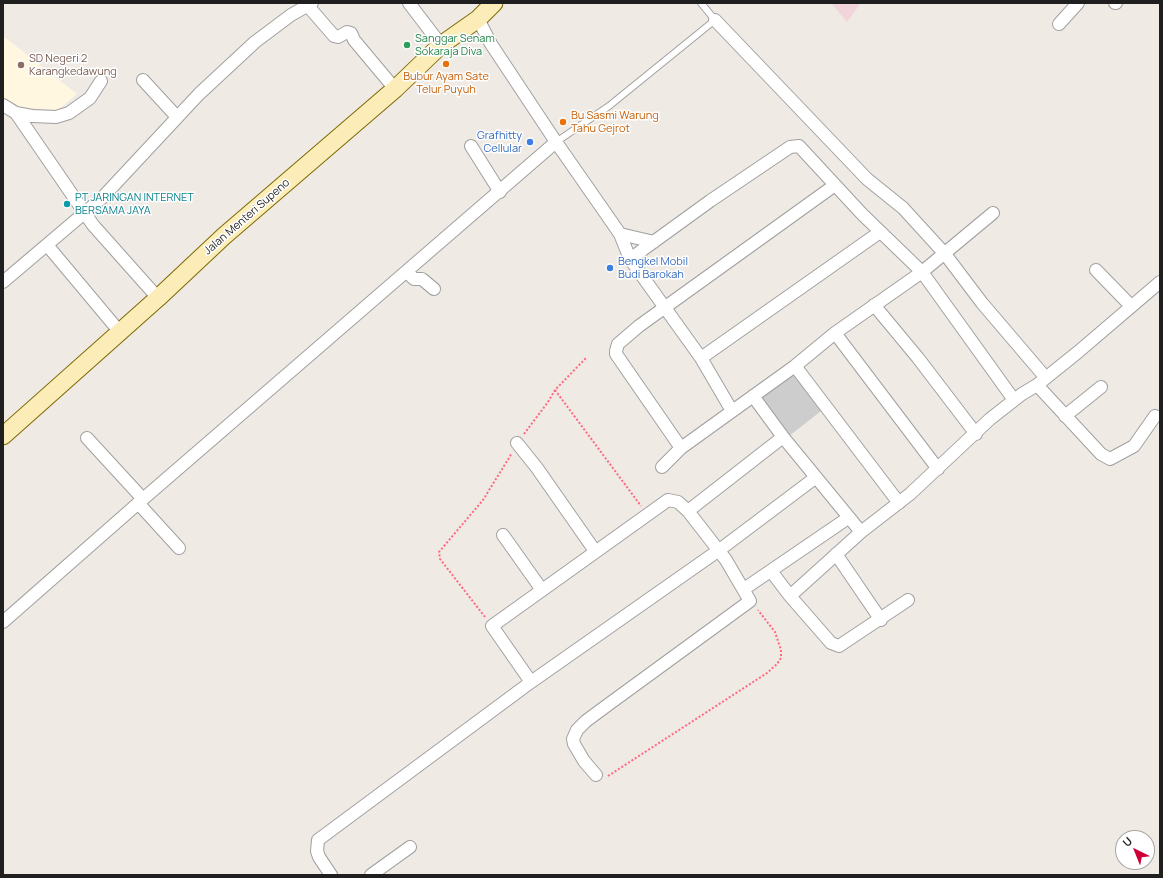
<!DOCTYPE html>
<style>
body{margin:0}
#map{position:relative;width:1163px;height:878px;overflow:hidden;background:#f0eae5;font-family:Manrope,sans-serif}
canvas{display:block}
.frame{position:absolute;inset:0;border:4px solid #1f1f1f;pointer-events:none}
.north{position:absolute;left:1115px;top:830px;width:40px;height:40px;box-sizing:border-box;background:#fff;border:1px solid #a5a5a5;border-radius:50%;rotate:317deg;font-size:11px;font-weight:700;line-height:16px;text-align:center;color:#1f1f1f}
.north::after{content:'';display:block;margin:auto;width:14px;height:18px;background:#cf0037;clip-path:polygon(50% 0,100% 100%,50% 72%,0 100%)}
</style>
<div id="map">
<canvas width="1163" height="878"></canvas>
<div class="frame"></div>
<div class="north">U</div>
</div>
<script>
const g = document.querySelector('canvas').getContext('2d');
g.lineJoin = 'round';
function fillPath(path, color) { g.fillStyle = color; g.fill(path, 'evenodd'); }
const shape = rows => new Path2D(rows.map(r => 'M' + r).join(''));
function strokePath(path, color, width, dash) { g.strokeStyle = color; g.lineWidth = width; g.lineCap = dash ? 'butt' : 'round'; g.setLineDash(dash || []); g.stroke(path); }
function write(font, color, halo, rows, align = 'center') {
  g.font = font + ' Manrope,sans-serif'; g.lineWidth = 3; g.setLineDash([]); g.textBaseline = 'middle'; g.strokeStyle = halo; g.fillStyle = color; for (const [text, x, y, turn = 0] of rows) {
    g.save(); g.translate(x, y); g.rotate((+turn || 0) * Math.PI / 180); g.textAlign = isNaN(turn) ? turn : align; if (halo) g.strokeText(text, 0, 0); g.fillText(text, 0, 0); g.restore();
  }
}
fillPath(shape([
 [831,3,861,3,847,22]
]), '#f2d4db');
fillPath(shape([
 [3,36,77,94,58,110,18,107,3,103]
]), '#fff7e0');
fillPath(shape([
 [796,371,825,408,789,436,761,396]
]), '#cdcdcd');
const service = shape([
 [556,142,609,106,715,20,701,3]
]);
const minor = shape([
 [409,3,441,45],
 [1115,3,1116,3],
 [308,6,334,36,338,37,347,32,351,33,354,40,395,89],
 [478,19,491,44,556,142],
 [715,20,867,179,903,208,945,254,982,303,1046,378],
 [1059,24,1078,3],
 [143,80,177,117],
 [3,105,16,113,93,225,158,298],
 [16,113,32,116,56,117,69,113,90,98,101,81],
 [471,146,500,192],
 [993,213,922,272,1014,400],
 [620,234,654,242],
 [47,245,119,331],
 [630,259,710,201,790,147,799,146,862,214,922,272,835,333,795,366,681,448,662,467],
 [1096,270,1131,306],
 [407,272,414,279,422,279,434,289],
 [3,282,102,198,199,94,255,42,291,15,312,3],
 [874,305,918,358,976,434],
 [835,333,938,469],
 [701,358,880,232],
 [795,366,899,503],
 [1037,385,1101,454,1110,459,1134,446,1155,416],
 [753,396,783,437,861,532],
 [1065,416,1101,387],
 [87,438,143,499],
 [517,443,537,468,595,551],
 [681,448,616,354,616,351,618,344,639,326,835,185],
 [138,503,179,548],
 [688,511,783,437],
 [503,535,542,590],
 [836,554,881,620],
 [771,571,790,596],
 [744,589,848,518],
 [908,600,839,646,831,643,790,596,861,532,910,494,990,419,1022,394,1037,385,1078,352,1160,282],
 [3,622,143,499,556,142,620,234,630,259,701,358,732,411],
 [531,682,492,626,668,500,678,502,688,511,726,560,750,601,609,704,586,721,577,730,573,739,574,744,584,761,596,775],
 [331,875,319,857,317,851,318,840,322,837,531,682,722,548,815,478],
 [371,875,410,847]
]);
const secondary = shape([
 [3,436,158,298,224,236,395,89,441,45,478,19,494,3]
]);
strokePath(service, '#a0a0a0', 8);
strokePath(minor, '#a0a0a0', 14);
strokePath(secondary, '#7c6901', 19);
strokePath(shape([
 [555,390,641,506],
 [524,434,548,402,555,390,586,358],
 [485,617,440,559,439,552,483,500,512,453],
 [608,776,767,673,777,664,781,658,781,650,775,632,758,610]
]), '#ff6880', 2, [2, 2]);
strokePath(service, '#fff', 6);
strokePath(minor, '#fff', 12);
strokePath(secondary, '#fcedb8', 17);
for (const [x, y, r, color] of [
 [407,45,4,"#2e9e5b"],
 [446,64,4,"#e8710a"],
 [21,65,4,"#8d6e63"],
 [563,122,4,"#e8710a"],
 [530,142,4,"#3f7fe0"],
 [67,204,4,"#0f9aa8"],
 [610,268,4,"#3f7fe0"]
]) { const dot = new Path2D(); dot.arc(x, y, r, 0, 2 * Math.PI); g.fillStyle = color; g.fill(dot); strokePath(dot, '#fff', 1.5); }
write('11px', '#27864d', '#fff', [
 ["Sanggar Senam",415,39],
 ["Sokaraja Diva",415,52]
], 'left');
write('11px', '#785e54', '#fff', [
 ["SD Negeri 2",29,59],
 ["Karangkedawung",29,72]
], 'left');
write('11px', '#c56008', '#fff', [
 ["Bubur Ayam Sate",446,77],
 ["Telur Puyuh",446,90],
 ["Bu Sasmi Warung",571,116,"left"],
 ["Tahu Gejrot",571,129,"left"]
]);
write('11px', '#366cbe', '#fff', [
 ["Grafhitty",522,136],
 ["Cellular",522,149],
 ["Bengkel Mobil",618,262,"left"],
 ["Budi Barokah",618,275,"left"]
], 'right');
write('11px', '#0d838f', '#fff', [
 ["PT JARINGAN INTERNET",75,198],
 ["BERSAMA JAYA",75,211]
], 'left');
write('11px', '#1f1f1f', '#fff', [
 ["Jalan Menteri Supeno",247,217,-41]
]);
</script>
